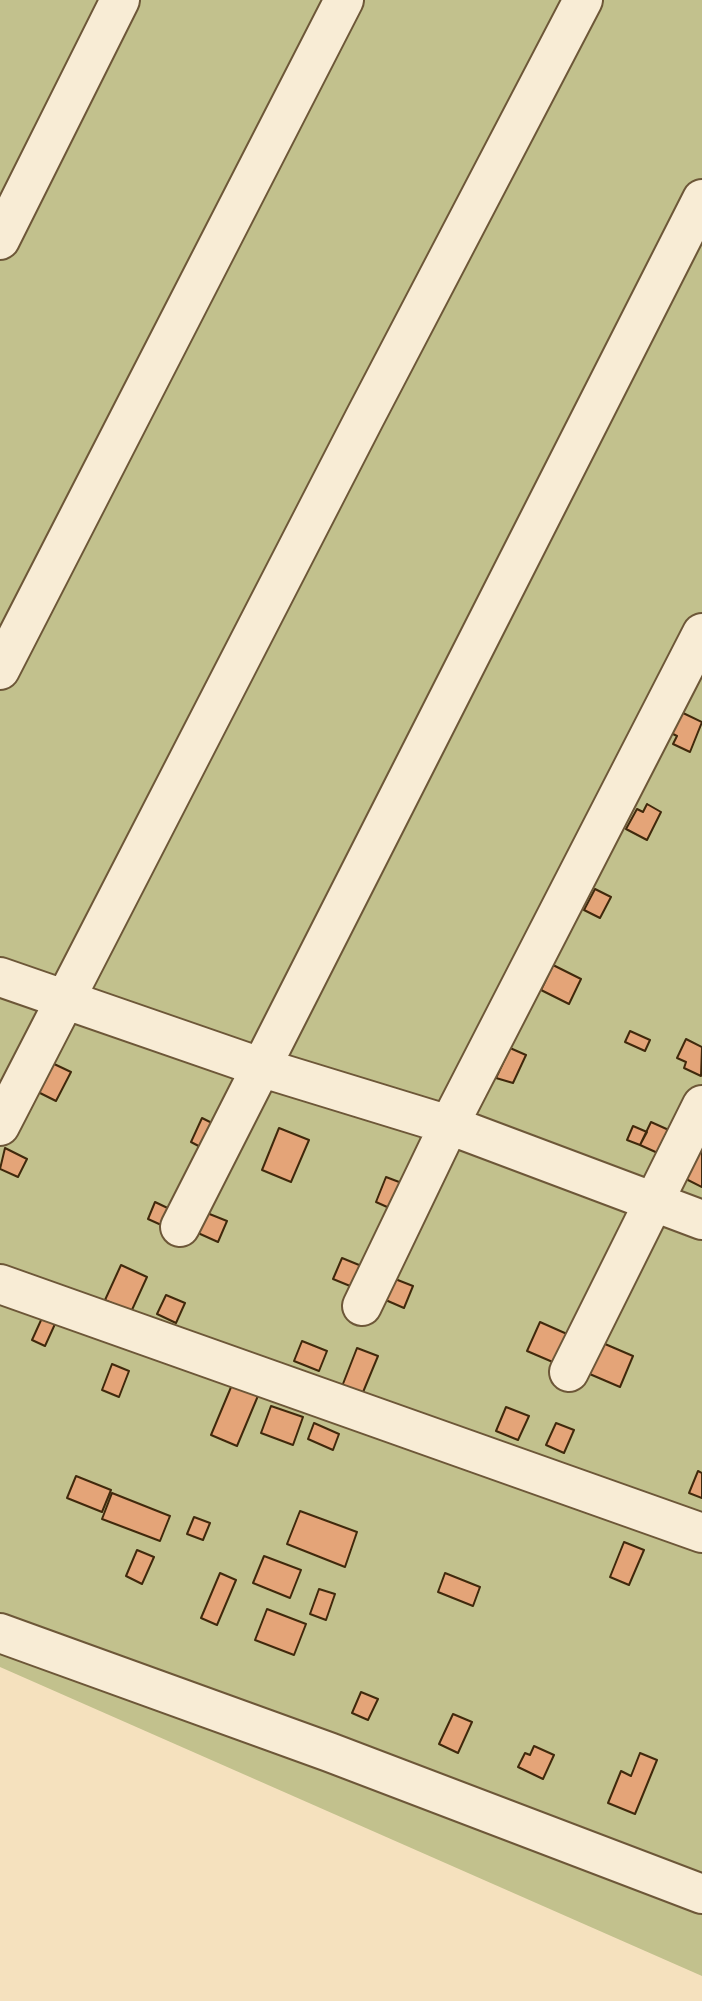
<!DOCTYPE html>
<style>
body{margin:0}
canvas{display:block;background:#f5e1be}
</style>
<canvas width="702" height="2001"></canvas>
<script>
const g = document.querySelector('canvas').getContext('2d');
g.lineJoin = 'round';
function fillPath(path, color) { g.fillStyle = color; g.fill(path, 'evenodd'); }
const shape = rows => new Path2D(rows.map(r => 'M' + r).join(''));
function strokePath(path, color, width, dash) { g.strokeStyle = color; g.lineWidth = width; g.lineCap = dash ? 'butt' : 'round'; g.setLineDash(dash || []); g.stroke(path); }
fillPath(shape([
 [0,0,702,0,702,1976,0,1667]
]), '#c2c18d');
const building = shape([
 [681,712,702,722,690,752,673,744,677,736,671,733,681,712],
 [647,804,661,812,647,840,626,829,637,809,643,812,647,804],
 [595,889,611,897,600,918,584,910,595,889],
 [553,965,581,979,569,1004,541,990,553,965],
 [630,1031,650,1040,645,1051,625,1042,630,1031],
 [686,1039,702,1047,701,1076,684,1068,686,1062,677,1058,686,1039],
 [510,1048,526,1055,513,1083,496,1078,510,1048],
 [52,1063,71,1072,56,1101,38,1092,52,1063],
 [202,1118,220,1127,208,1151,191,1142,202,1118],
 [651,1122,671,1131,660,1154,640,1145,651,1122],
 [633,1126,647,1132,640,1145,627,1140,633,1126],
 [279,1128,309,1140,291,1182,262,1170,279,1128],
 [5,1148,27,1159,18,1177,0,1169,5,1148],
 [702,1148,702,1187,684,1178,702,1148],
 [386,1177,407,1185,396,1211,376,1202,386,1177],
 [155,1202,176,1212,168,1228,148,1219,155,1202],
 [207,1213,227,1221,218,1242,198,1233,207,1213],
 [342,1258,364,1267,355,1288,333,1279,342,1258],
 [121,1265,147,1277,131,1312,105,1300,121,1265],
 [390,1277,413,1286,404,1308,381,1298,390,1277],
 [166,1295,185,1303,176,1323,157,1314,166,1295],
 [42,1318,55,1324,45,1346,32,1340,42,1318],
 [540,1322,567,1334,555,1363,527,1351,540,1322],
 [302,1341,327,1351,319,1371,294,1361,302,1341],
 [598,1341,633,1356,620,1387,585,1372,598,1341],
 [357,1348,378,1356,361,1397,341,1389,357,1348],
 [112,1364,129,1371,119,1397,102,1390,112,1364],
 [234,1380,260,1391,237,1446,211,1435,234,1380],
 [271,1406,303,1417,293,1445,261,1433,271,1406],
 [506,1407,529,1416,518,1440,496,1431,506,1407],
 [314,1423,339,1434,333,1450,308,1439,314,1423],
 [556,1423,574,1430,564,1453,546,1445,556,1423],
 [698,1471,702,1473,702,1498,689,1493,698,1471],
 [76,1476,111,1490,102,1512,67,1498,76,1476],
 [112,1493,170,1516,160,1541,102,1519,112,1493],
 [300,1511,357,1532,345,1567,287,1544,300,1511],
 [194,1517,210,1523,203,1540,187,1534,194,1517],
 [624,1542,644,1550,629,1585,610,1577,624,1542],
 [137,1550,154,1557,142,1584,126,1576,137,1550],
 [264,1556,301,1570,290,1598,253,1583,264,1556],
 [220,1573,236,1580,217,1625,201,1618,220,1573],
 [445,1573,480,1587,473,1606,438,1592,445,1573],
 [319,1589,335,1594,326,1620,310,1614,319,1589],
 [267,1609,306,1624,294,1655,255,1640,267,1609],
 [361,1692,378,1699,368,1720,352,1713,361,1692],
 [453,1714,472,1722,458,1753,439,1744,453,1714],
 [534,1746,554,1755,543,1779,518,1767,525,1753,530,1755,534,1746],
 [640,1753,657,1760,635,1814,608,1803,621,1771,631,1776,640,1753]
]);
fillPath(building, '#e4a478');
strokePath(building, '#40290c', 2);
const minor = shape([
 [0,240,120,0],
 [0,670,344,0],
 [0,977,263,1068,449,1125,702,1220],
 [0,1126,364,419,583,0],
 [180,1227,702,199],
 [0,1284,702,1533],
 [362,1306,449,1125,702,633],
 [569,1372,702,1105],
 [0,1633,329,1752,702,1894]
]);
strokePath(minor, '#6d5738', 42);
strokePath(minor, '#f8ecd5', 38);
</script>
